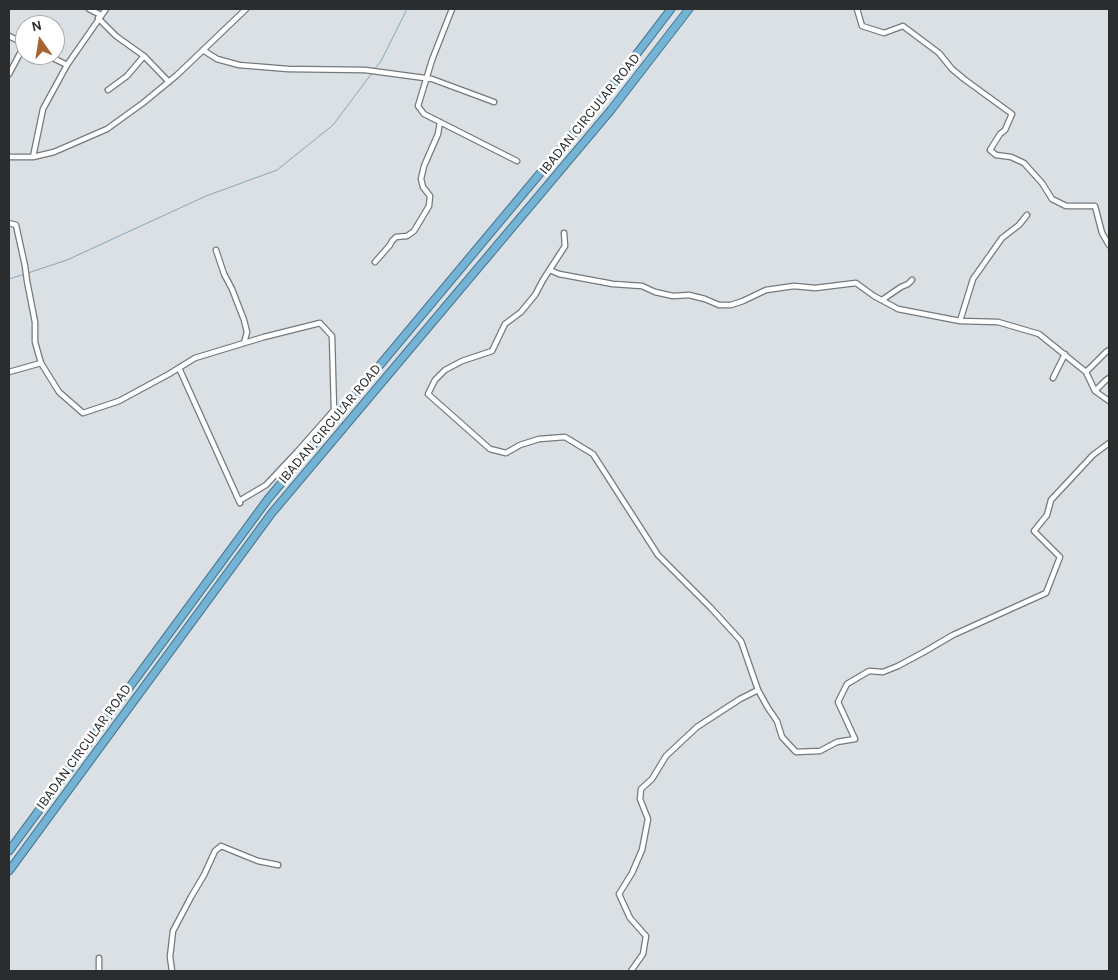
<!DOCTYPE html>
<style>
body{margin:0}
#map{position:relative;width:1118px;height:980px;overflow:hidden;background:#dbe0e4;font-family:Karla,sans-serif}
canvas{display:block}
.frame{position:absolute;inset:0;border:10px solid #2a2c2d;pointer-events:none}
.north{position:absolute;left:15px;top:15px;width:50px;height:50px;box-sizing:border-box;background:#fff;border:1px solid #aaabab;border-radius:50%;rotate:347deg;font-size:14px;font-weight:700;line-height:20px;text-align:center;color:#2a2c2d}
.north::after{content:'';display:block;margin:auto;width:18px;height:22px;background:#a76332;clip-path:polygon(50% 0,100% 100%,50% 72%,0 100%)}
</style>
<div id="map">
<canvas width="1118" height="980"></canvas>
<div class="frame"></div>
<div class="north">N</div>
</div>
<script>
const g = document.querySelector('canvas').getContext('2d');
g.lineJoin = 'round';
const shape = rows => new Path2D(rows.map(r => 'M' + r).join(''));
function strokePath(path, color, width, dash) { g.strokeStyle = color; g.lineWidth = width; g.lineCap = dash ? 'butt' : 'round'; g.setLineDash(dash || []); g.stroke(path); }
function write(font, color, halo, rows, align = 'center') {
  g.font = font + ' Karla,sans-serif'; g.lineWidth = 5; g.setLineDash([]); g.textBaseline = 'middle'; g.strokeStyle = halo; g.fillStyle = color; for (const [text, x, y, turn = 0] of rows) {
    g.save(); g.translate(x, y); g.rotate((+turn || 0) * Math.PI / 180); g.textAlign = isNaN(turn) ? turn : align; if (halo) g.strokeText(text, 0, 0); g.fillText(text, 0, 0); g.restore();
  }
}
strokePath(shape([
 [374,70,381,61,407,9],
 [28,273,67,260,206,196,277,170,333,125,372,73],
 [9,279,25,274]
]), '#88a6b8', 1);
const minor = shape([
 [89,9,101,15],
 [452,9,432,60,418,106,424,114,517,161],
 [857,9,862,26,884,33,903,26,939,53,952,69,964,79,1012,114,1005,130,1000,134,990,150,996,155,1011,157,1024,163,1042,183,1052,199,1066,206,1095,206,1102,233,1109,245],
 [98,18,116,36,144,56,169,82],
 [9,36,25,44],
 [203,50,217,59,239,65,288,69,365,70,432,79,494,102],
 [47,55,67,65],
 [9,74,25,44],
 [108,90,127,76,144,56],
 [9,157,33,157,54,152,107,129,143,103,177,75,246,9],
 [33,157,43,109,67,65,106,9],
 [9,223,16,225,25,266,27,281,35,322,35,342,41,363],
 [564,233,565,246,543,280,535,295,521,312,505,324,492,351,462,361,445,370,435,380,428,394,490,449,506,453,520,445,539,439,565,437,593,454,658,555,711,608,741,641,758,690,768,708,777,721,782,737,796,752,820,751,837,742,855,739,838,702,847,684,869,671,883,672,898,666,924,652,953,635,1046,593,1060,557,1034,531,1047,515,1051,500,1093,455,1109,443],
 [216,250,224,274,232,289,244,320,247,332,244,343],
 [375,262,390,245,392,241,396,237,407,236,414,231,429,206,430,196,423,187,421,179,424,166,438,134,440,122],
 [550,270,559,274,613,284,642,286,655,292,673,296,689,295,705,299,719,305,731,305,743,301,766,290,794,286,815,288,856,283,874,296,898,309,960,321,998,322,1039,334,1086,372,1095,391,1109,401],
 [882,300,901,287,908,284,912,280],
 [960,321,973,279,1002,238,1019,225,1027,215],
 [179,368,240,503],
 [9,372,41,363,59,392,83,413,119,401,169,374,195,358,264,337,320,323,332,336,334,410,297,452,266,485,239,501],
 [1086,372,1106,352,1109,350],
 [1053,378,1065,354],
 [1095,391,1106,380,1109,378],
 [99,958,99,971],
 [172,971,170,957,173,931,191,897,204,875,215,851,221,846,258,861,278,865],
 [631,971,643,954,646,936,630,918,619,894,632,873,642,850,648,819,640,799,641,789,652,779,666,756,697,727,740,699,758,690]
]);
const trunk = shape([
 [9,851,268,499,603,98,671,9],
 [9,871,271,514,611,110,689,9]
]);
strokePath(minor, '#74797c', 7);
strokePath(trunk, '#447793', 9);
strokePath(minor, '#fff', 4.5);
strokePath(trunk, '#74b3d4', 7);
write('14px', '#2a2c2d', '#fff', [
 ["IBADAN CIRCULAR ROAD",590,114,-51],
 ["IBADAN CIRCULAR ROAD",330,424,-50],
 ["IBADAN CIRCULAR ROAD",84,747,-54]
]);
</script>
